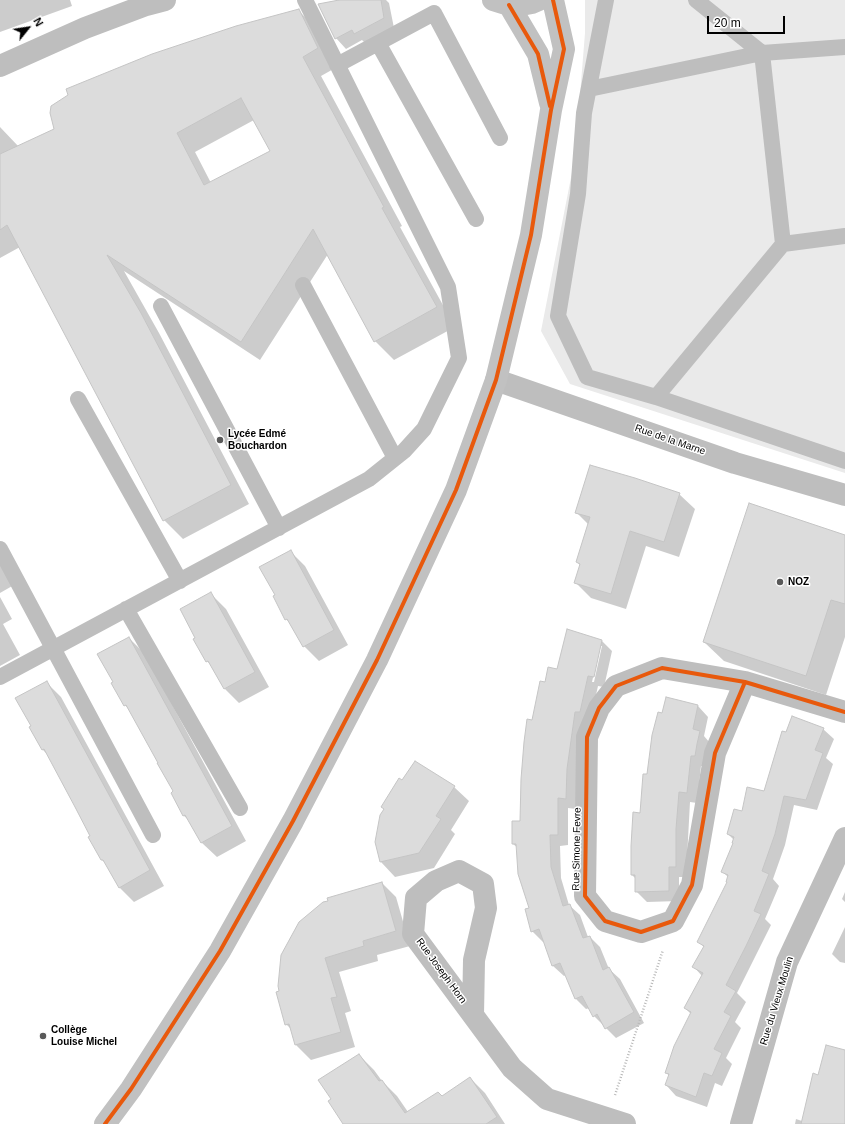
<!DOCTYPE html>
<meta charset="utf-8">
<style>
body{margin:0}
#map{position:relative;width:845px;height:1124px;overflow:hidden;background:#fff;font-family:Arial,sans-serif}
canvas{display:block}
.north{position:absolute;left:8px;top:8px;width:40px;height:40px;-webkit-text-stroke:3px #fff;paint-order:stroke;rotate:60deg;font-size:11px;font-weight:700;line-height:16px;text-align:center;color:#000}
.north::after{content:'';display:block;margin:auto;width:14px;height:18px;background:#000;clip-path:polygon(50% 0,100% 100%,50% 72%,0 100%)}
.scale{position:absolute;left:707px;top:16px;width:78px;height:18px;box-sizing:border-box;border:2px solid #000;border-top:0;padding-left:5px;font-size:12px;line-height:14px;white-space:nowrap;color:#000;-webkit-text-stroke:3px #fff;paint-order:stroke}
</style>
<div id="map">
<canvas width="845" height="1124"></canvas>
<div class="north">N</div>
<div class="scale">20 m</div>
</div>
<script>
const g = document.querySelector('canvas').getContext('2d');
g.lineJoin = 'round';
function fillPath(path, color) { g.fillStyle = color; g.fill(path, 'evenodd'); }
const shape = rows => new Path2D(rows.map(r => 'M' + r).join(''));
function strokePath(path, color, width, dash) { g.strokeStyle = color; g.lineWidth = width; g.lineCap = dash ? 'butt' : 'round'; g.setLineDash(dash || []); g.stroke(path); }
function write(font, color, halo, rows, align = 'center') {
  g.font = font + ' Arial,sans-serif'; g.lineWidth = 3; g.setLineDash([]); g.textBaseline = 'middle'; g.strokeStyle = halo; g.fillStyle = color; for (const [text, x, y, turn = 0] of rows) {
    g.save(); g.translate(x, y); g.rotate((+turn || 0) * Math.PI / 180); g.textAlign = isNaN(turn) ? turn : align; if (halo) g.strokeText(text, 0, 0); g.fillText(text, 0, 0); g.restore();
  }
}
fillPath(shape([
 [585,0,845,0,845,473,570,384,541,331,575,157,585,33]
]), '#eaeaea');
fillPath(shape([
 [0,0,70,0,72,6,0,32],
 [344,0,386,0,389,3,394,28,366,44,362,40,346,49,336,38],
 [298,10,317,29,337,67,321,76,402,226,400,227,455,327,394,360,375,341,328,254,260,360,124,271,159,333,249,504,183,539,164,520,20,247,0,258,0,127,19,147],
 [254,120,272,151,211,183,195,152],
 [679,494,695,509,679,557,646,546,626,609,591,598,575,582,581,566,577,562,589,525,577,513],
 [845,536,845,637,826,695,724,661,704,642],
 [290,551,305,566,348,645,319,661,304,646,292,625,286,619,276,596],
 [0,560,14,585,0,593],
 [211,594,226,609,269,687,239,703,225,689,213,667,207,661],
 [0,597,12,619,3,624,20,655,0,666],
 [129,638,144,653,246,841,217,857,202,843,190,821,184,816,172,793,174,792,159,763,130,711,125,705,114,682],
 [602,641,612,651,604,687,598,686,590,722,576,809,568,808,568,845,560,846,561,878,569,905,580,915,588,937,590,937,600,947,609,969,620,979,644,1023,616,1038,594,1016,590,1008,586,1009,576,999,566,975,564,976,553,966,544,941,543,942,532,931,530,908,518,848,513,844,521,822,532,721,545,684,558,670],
 [600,646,602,646,594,682,592,682],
 [46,682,61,697,164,886,134,902,119,887,107,864,102,860,92,836,48,755,43,750,30,728,32,727],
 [667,698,698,706,708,717,704,736,710,743,705,766,701,766,697,803,690,802,686,877,679,877,679,901,647,902,636,891,636,879,632,875,632,846,641,814,648,775],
 [823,729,834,739,826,758,833,764,817,810,794,805,785,845,773,879,779,886,765,919,771,925,737,993,746,1002,735,1022,741,1028,726,1058,732,1064,722,1086,715,1083,707,1107,676,1096,666,1085,669,1076,666,1072,691,1014,685,1008,702,976,694,967,704,947,699,942,728,883,728,877,723,872,734,844,734,840,728,834,743,812,764,792,787,733],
 [403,781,454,787,469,801,451,830,455,834,434,868,395,877,381,862],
 [382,883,396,897,410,946,377,955,378,961,339,972,351,1011,345,1013,355,1047,311,1060,296,1045,292,1030,286,1024,280,991],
 [845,892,845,902,842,899],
 [845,927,845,963,840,962,832,954],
 [845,1051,845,1124,795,1124,796,1119,802,1121,819,1076],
 [359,1055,374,1070,382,1081,397,1096,408,1112,443,1097,470,1078,485,1093,505,1124,344,1124,332,1099]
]), '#0003');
const building = shape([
 [339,0,381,0,384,18,354,34,352,30,335,39,318,4,339,0],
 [299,9,318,48,303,57,384,207,382,208,437,307,374,342,313,229,241,342,107,255,141,313,231,485,163,521,7,225,0,230,0,154,54,129,50,113,51,106,68,95,66,89,152,54,236,26,299,9],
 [241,98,270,151,204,185,177,133,241,98],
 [590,465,635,478,680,493,664,542,630,531,611,594,574,583,580,564,576,562,590,517,575,513,590,465],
 [749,503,845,535,845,604,831,600,806,676,703,642,749,503],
 [291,550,334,630,303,647,287,619,285,620,273,596,275,595,259,567,291,550],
 [211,592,255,672,224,689,208,661,206,662,193,639,195,638,180,609,211,592],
 [567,629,602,640,594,677,588,676,580,712,575,712,567,769,566,799,558,798,558,835,550,835,551,867,563,906,570,904,583,938,590,936,603,970,609,967,634,1012,605,1029,597,1014,593,1017,582,996,575,999,560,963,552,966,539,929,531,932,525,909,529,908,518,874,516,844,512,844,512,821,520,821,521,779,524,742,527,719,532,720,540,681,545,682,548,667,557,669,567,629],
 [129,637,232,826,201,843,185,815,183,816,171,793,173,791,157,763,158,763,126,705,124,706,111,683,113,682,97,654,129,637],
 [47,681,150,870,119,888,103,860,101,860,88,837,90,836,75,807,44,749,42,750,29,727,31,726,15,698,47,681],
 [666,697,698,705,693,729,700,731,697,744,695,756,691,756,687,793,679,792,676,829,676,867,669,867,669,891,635,892,635,875,631,875,631,846,633,812,640,813,643,774,647,774,652,735,658,712,662,713,666,697],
 [792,716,824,728,815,750,823,753,806,800,784,796,775,834,762,871,769,874,754,911,761,914,746,946,726,985,736,991,724,1012,731,1016,714,1049,722,1053,712,1076,704,1073,696,1097,665,1085,669,1074,665,1073,674,1046,691,1012,684,1008,703,973,692,967,704,946,697,942,727,882,726,882,728,875,721,872,733,843,732,843,734,837,727,834,734,809,742,811,747,787,764,791,782,731,786,732,792,716],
 [415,761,455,786,436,816,441,819,419,853,380,862,375,842,380,815,384,809,381,807,399,778,402,780,415,761],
 [382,882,396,931,363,941,364,946,325,958,337,997,331,998,341,1032,295,1045,289,1024,285,1025,276,992,279,991,278,986,281,955,299,922,323,902,328,901,327,898,382,882],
 [826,1045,845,1050,845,1124,801,1124,813,1073,818,1075,826,1045],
 [359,1054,379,1081,382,1080,405,1113,438,1092,442,1096,470,1077,497,1117,486,1124,343,1124,328,1101,331,1099,318,1080,359,1054]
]);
fillPath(building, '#dcdcdc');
strokePath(building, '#c5c5c5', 1);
strokePath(shape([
 [615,1095,663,950]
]), '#b8b8b8', 2.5, [1, 2]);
strokePath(shape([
 [606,0,584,113,578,194,558,316,587,377,656,397,783,244,845,236],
 [696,0,762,53,783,244],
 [378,43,476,219],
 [337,65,434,13,500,138],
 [589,89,762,53,845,47],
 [303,285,395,458],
 [161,306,279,528],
 [656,397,845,461],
 [78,399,180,581],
 [0,549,153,835],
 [126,609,240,808],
 [0,677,369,479,404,451,424,429,459,358,448,287,305,0]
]), '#bebebe', 16);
strokePath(shape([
 [0,66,85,28,146,5,165,0],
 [496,380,735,463,845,495],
 [745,682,715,753,692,885,673,921,641,932,605,921,585,896,587,737,599,708,616,686,662,668,745,682,845,712],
 [473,1015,474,960,486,908,483,884,459,871,436,881,416,898,413,934,512,1068,547,1099,625,1124],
 [741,1124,787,962,845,838]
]), '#bebebe', 22);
strokePath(shape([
 [493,0,509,5,521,5,532,3,539,0],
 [509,5,538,54,550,103],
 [105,1124,131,1089,220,951,293,821,377,660,456,490,496,380,531,235,551,110,564,49,553,0]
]), '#c1c1c1', 22);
strokePath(shape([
 [509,5,538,54,550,106],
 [745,682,715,753,692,885,673,921,641,932,605,921,585,896,587,737,599,708,616,686,662,668,745,682,845,712],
 [105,1124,131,1089,220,951,293,821,377,660,456,490,496,380,531,235,551,110,564,49,553,0]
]), '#e8590c', 4);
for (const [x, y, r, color] of [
 [220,440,4,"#595959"],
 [780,582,4,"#595959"],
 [43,1036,4,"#595959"]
]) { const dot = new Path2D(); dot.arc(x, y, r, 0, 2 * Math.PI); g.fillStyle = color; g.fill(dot); strokePath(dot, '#fff', 1.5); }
write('bold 10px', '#000', '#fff', [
 ["Lycée Edmé",228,434],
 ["Bouchardon",228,446],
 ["NOZ",788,582],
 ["Collège",51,1030],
 ["Louise Michel",51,1042]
], 'left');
write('10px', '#000', '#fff', [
 ["Rue de la Marne",670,440,19],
 ["Rue Simone Fevre",577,849,-89],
 ["Rue Joseph Horn",441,971,54],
 ["Rue du Vieux Moulin",777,1001,-73]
]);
</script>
